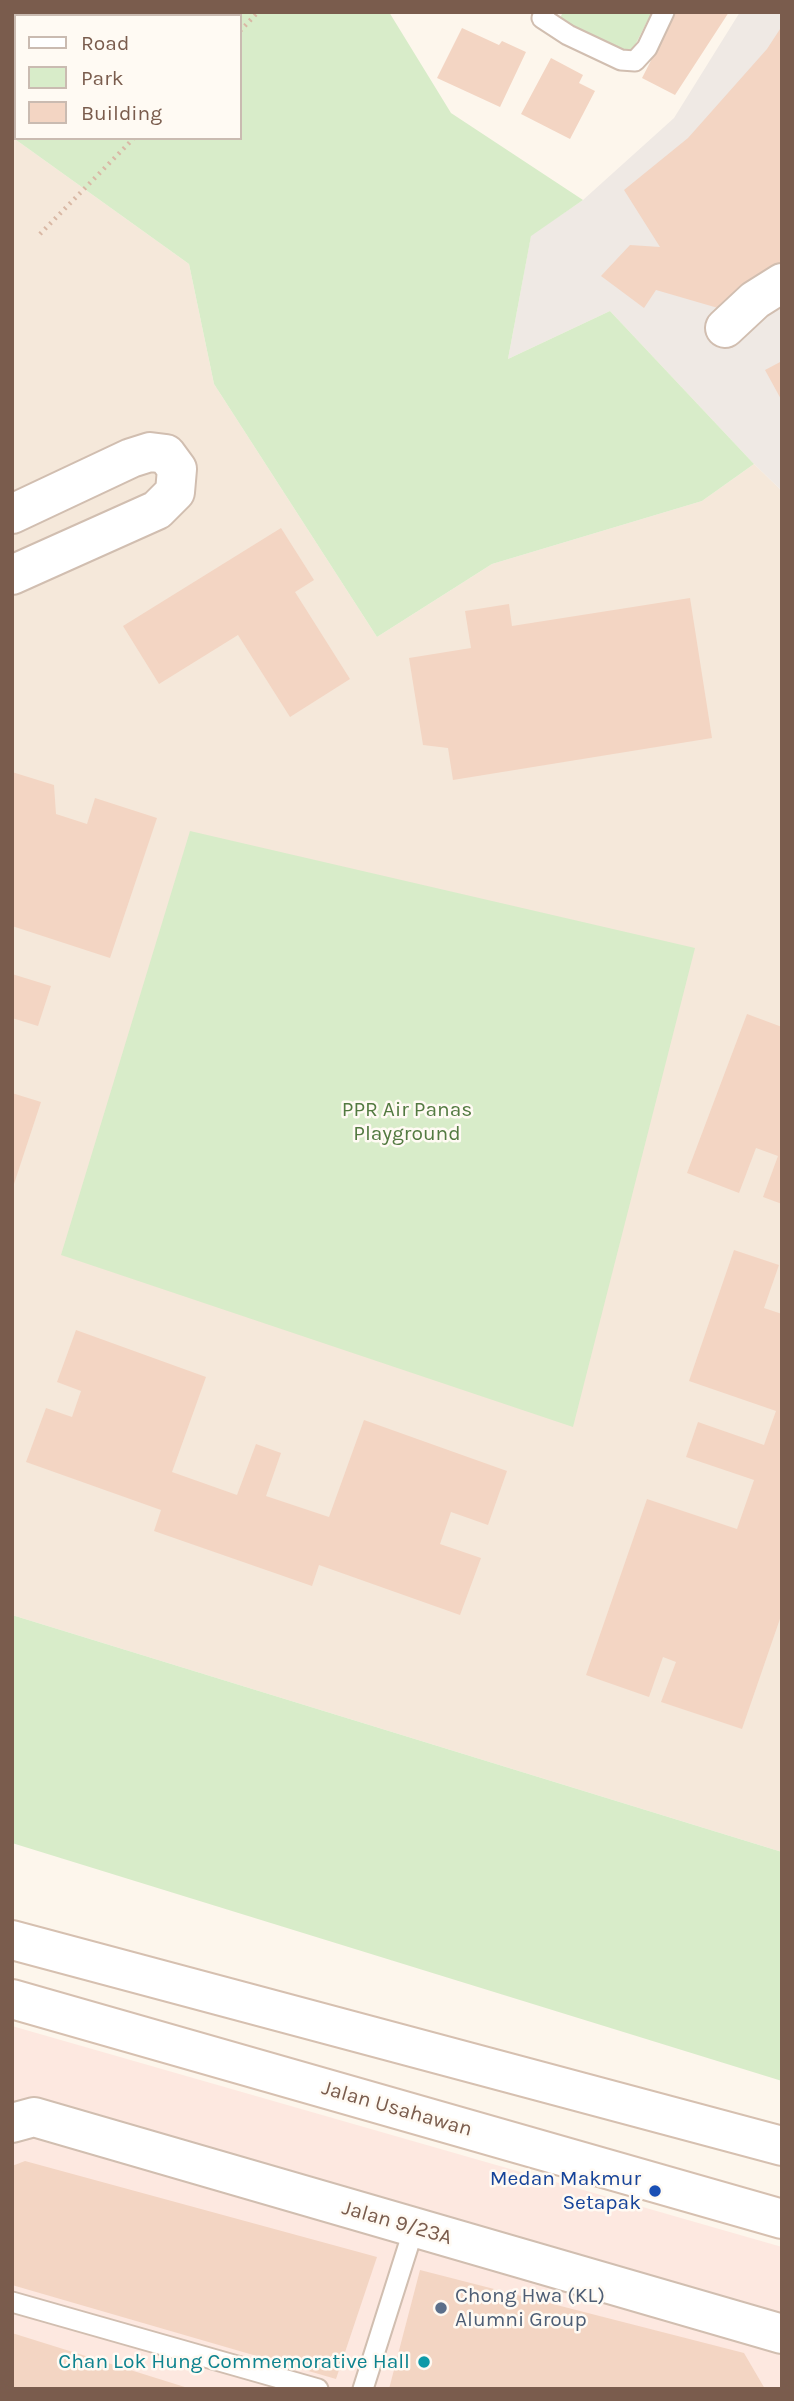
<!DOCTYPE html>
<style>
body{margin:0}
#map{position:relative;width:794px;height:2401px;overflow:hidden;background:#fdf6ec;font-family:Karla,sans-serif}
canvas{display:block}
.frame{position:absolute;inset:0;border:14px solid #7a5c4d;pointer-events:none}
.legend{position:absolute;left:14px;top:14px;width:228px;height:126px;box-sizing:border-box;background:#fffaf3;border:2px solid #cabbb1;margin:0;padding:9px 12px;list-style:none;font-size:21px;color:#7a5c4d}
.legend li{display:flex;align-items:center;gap:14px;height:35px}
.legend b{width:35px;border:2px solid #cabbb1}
</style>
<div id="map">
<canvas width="794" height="2401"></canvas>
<div class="frame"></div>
<ul class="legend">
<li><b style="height:9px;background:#fff"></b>Road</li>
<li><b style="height:19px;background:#d8ecc9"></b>Park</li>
<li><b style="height:19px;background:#f3d5c3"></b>Building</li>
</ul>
</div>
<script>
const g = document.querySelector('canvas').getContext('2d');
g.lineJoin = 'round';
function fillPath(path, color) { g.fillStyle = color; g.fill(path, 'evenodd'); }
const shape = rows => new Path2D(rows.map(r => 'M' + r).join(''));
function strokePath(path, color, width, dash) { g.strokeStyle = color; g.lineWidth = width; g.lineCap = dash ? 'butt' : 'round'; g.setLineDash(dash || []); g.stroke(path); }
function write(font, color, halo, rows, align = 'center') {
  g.font = font + ' Karla,sans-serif'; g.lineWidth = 5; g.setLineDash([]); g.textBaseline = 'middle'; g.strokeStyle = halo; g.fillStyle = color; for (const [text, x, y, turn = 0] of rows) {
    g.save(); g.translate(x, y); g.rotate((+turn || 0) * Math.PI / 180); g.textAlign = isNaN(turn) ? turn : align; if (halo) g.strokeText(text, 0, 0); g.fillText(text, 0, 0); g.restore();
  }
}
fillPath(shape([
 [12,137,189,264,214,384,377,637,492,564,702,501,754,464,782,491,782,1852,12,1615]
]), '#f5e8da');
fillPath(shape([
 [12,2026,782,2247,782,2389,12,2389]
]), '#fde8e0');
fillPath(shape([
 [740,12,782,12,782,491,754,464,610,311,508,359,531,235,583,200,674,118]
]), '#efe9e4');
fillPath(shape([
 [12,12,389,12,451,113,583,200,531,236,508,359,610,311,754,464,702,501,492,564,377,637,214,384,189,264,12,137],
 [16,16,240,16,240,138,16,138],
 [563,12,652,12,630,55,559,20],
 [190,831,695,948,573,1427,61,1255],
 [12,1615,782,1852,782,2081,12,1843]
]), '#d8ecc9');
fillPath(shape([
 [676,12,729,12,675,95,642,78],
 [782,26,782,271,752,277,742,315,656,290,644,308,601,276,630,245,660,247,624,190,688,138,767,49],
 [462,28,499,45,502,41,526,52,500,107,437,78],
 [551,58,583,75,579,83,595,91,570,139,521,114],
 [782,361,782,401,765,370],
 [281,528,314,580,295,592,350,679,290,717,238,635,159,684,123,626],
 [690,598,712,738,453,780,448,748,423,745,409,658,471,648,465,611,509,604,512,626],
 [12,772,54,785,56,814,87,824,95,798,157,818,110,958,12,926],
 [12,974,51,986,38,1026,12,1018],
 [747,1014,782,1027,782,1204,763,1197,778,1156,756,1148,739,1193,687,1173],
 [12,1093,41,1102,13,1187,12,1187],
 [734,1250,779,1265,764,1308,782,1314,782,1613,742,1729,661,1702,676,1662,663,1657,649,1697,586,1675,647,1499,737,1529,754,1480,686,1457,698,1422,764,1445,776,1411,689,1381],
 [76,1330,206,1377,172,1472,237,1495,256,1444,281,1453,266,1496,329,1517,364,1420,507,1471,488,1525,451,1512,440,1544,481,1558,460,1615,319,1565,312,1586,154,1531,161,1510,26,1462,46,1408,72,1417,81,1391,57,1382],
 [25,2161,377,2257,336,2379,12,2285,12,2166],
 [420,2270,744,2353,765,2389,389,2389],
 [12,2333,188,2388,188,2389,12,2389]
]), '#f3d5c3');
const lane = shape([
 [545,12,542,18,568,35,621,60,635,61,647,48,664,12],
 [12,2302,318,2389],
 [363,2389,414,2228]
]);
const street = shape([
 [725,328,755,300,782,283],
 [12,514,131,458,150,452,166,454,177,469,175,492,157,510,12,575],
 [12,2123,34,2117,782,2334]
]);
const secondary = shape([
 [12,1940,782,2146],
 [12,1999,782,2219]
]);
strokePath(lane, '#d1beb0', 23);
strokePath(street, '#d1beb0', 42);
strokePath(secondary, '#d6c0b0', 42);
strokePath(shape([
 [240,31,258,12],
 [40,234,134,138]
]), '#d9b8a5', 4.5, [2, 5]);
strokePath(lane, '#fff', 19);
strokePath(street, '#fff', 38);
strokePath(secondary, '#fff', 38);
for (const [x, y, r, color] of [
 [655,2191,7,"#1a4fb4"],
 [441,2308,7,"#5c6f8a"],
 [424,2362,7,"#0f9aa8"]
]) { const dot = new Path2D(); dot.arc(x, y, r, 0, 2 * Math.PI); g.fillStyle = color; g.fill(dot); strokePath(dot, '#fffaf3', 2.5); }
write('21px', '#537a41', '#fffaf3', [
 ["PPR Air Panas",407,1110],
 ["Playground",407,1134]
]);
write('21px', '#7a5c4d', '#fffaf3', [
 ["Jalan Usahawan",397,2109,16],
 ["Jalan 9/23A",397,2223,16]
]);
write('21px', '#164399', '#fffaf3', [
 ["Medan Makmur",641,2179],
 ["Setapak",641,2203]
], 'right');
write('21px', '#4e5e75', '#fffaf3', [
 ["Chong Hwa (KL)",455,2296],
 ["Alumni Group",455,2320]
], 'left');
write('21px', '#0d838f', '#fffaf3', [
 ["Chan Lok Hung Commemorative Hall",410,2362]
], 'right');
</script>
